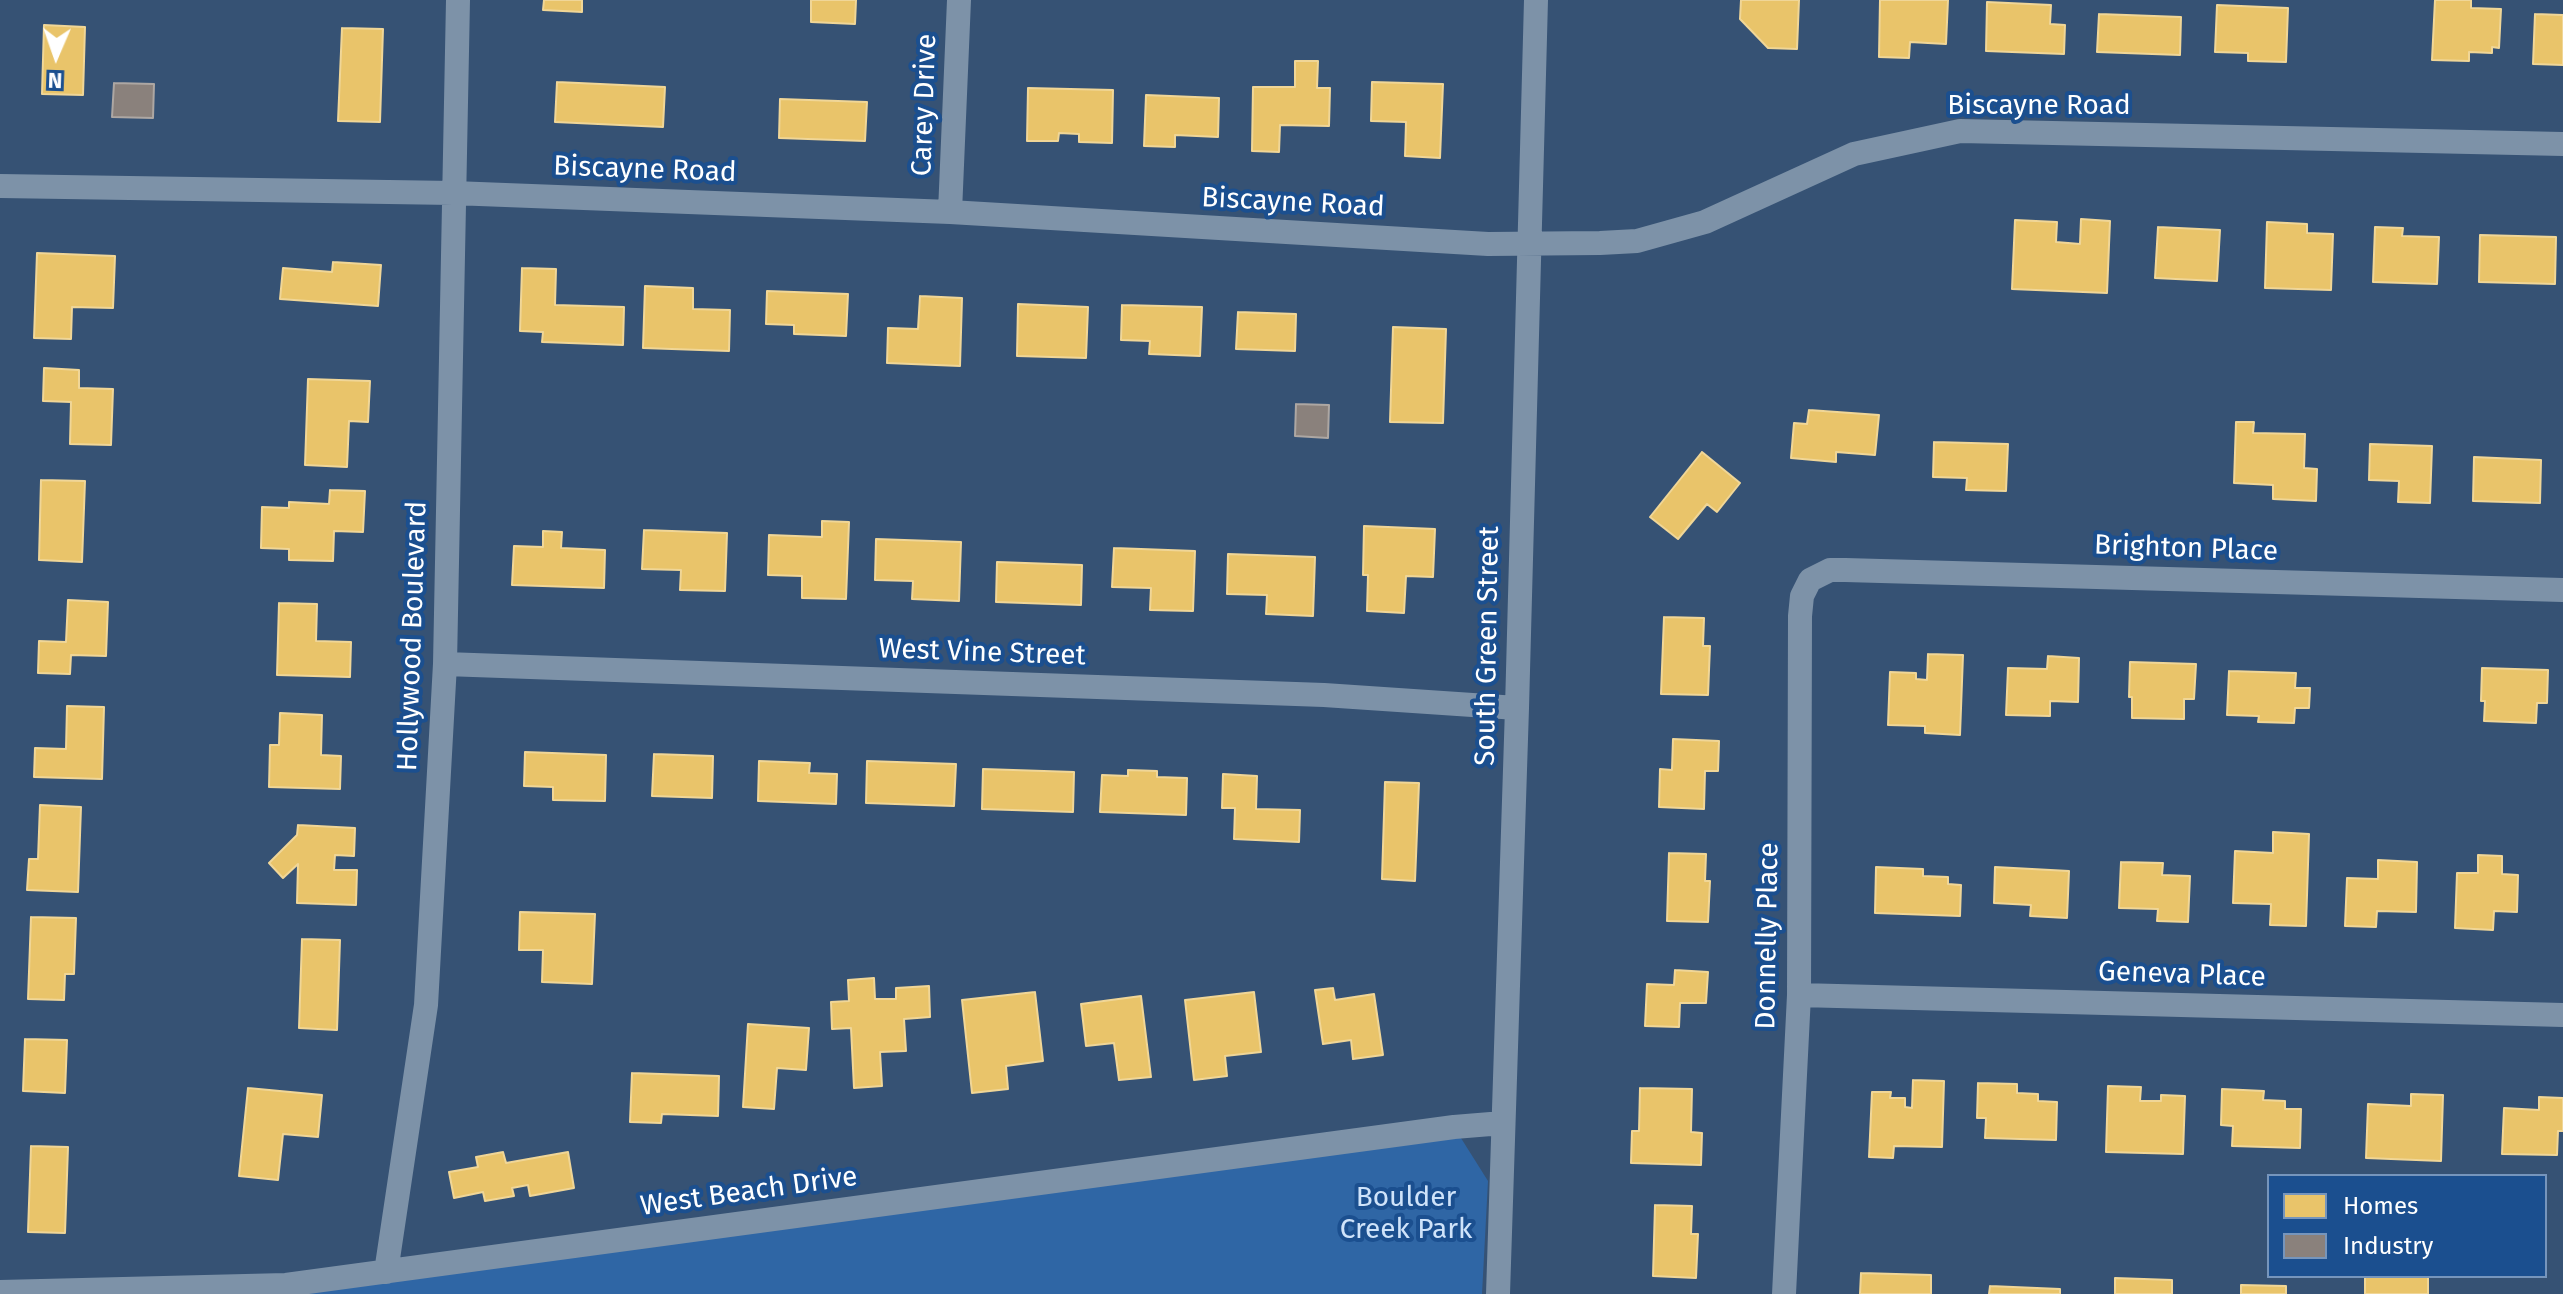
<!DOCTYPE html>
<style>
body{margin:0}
#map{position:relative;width:2563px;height:1294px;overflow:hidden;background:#365274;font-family:"Fira Sans",sans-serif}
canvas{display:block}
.legend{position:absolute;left:2267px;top:1174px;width:280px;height:104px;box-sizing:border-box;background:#1b4f8f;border:2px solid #7695bc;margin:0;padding:10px 14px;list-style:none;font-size:24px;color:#fff}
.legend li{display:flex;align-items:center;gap:16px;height:40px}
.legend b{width:40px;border:2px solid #7695bc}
.north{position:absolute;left:16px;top:16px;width:80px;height:80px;-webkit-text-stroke:6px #1b4f8f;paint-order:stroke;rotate:182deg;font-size:22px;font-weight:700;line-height:32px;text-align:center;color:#fff}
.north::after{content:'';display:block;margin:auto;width:28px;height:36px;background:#fff;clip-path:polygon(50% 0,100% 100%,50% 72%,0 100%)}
</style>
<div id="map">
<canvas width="2563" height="1294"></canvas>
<ul class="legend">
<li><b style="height:22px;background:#e9c46a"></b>Homes</li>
<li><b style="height:22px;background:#8a817c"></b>Industry</li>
</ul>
<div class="north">N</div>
</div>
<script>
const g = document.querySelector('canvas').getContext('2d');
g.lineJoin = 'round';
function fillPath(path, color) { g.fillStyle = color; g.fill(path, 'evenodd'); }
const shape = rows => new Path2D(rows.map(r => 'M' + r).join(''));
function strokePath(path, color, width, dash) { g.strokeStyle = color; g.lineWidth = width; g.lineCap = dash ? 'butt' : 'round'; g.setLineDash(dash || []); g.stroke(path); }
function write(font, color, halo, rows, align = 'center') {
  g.font = font + ' "Fira Sans",sans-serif'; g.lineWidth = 8; g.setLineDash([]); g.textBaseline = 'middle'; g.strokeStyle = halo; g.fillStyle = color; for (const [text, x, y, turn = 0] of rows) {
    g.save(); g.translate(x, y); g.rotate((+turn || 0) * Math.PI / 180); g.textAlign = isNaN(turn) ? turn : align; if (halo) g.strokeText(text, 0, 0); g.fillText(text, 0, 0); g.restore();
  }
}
fillPath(shape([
 [1454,1127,1488,1181,1482,1294,0,1294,286,1285]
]), '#2f66a5');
const homes = shape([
 [544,0,582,0,582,12,543,10,544,0],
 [811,0,856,0,855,24,811,22,811,0],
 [1741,0,1799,0,1797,49,1768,48,1740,19,1741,0],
 [1880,0,1948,0,1946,44,1910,42,1909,58,1879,57,1880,0],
 [2435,0,2471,0,2471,8,2501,9,2499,48,2492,47,2492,53,2469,52,2469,61,2432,60,2435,0],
 [1987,2,2051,5,2050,24,2065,25,2064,54,1986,51,1987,2],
 [2217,5,2288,8,2286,62,2248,61,2248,53,2215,52,2217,5],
 [2099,14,2181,17,2180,55,2097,52,2099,14],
 [2535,14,2563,15,2563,65,2533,64,2535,14],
 [44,25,85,27,83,95,42,94,44,25],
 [342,28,383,29,380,122,338,121,342,28],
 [1295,61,1318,61,1317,88,1330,88,1329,126,1280,125,1279,152,1252,151,1253,87,1295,87,1295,61],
 [557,82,665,87,663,127,555,122,557,82],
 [1372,82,1443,84,1440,158,1405,156,1406,122,1371,121,1372,82],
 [1028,88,1113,90,1112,143,1079,142,1079,134,1059,133,1058,141,1027,141,1028,88],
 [1146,95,1219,98,1218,137,1175,135,1175,147,1144,146,1146,95],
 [780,99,867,102,865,141,779,138,780,99],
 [2081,219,2110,221,2107,293,2012,289,2015,220,2057,222,2056,242,2080,244,2081,219],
 [2267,222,2307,224,2307,233,2333,234,2331,290,2265,288,2267,222],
 [2158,227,2220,230,2217,281,2155,278,2158,227],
 [2375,227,2403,228,2402,236,2439,237,2437,284,2373,282,2375,227],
 [2480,235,2556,237,2555,284,2479,282,2480,235],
 [37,253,115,256,113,308,72,307,71,339,34,338,37,253],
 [333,262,381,265,378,306,280,299,283,268,332,272,333,262],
 [522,268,556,269,555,305,624,307,623,345,542,342,543,332,520,331,522,268],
 [645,286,693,288,693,309,730,310,729,351,643,348,645,286],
 [767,291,848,294,846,336,794,334,794,325,766,324,767,291],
 [920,296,962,298,960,366,887,363,888,328,918,329,920,296],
 [1018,304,1088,307,1086,358,1017,356,1018,304],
 [1122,305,1202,307,1200,356,1149,354,1150,341,1121,340,1122,305],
 [1238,312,1296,314,1295,351,1236,349,1238,312],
 [1393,327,1446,329,1443,423,1390,422,1393,327],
 [44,368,79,370,79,388,113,389,111,445,70,444,71,402,43,401,44,368],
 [308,379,370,381,368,422,349,421,347,467,305,465,308,379],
 [1809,410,1879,415,1875,455,1836,452,1836,462,1791,458,1794,423,1807,424,1809,410],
 [2236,422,2254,422,2253,433,2305,434,2304,468,2317,469,2316,501,2273,499,2273,485,2234,483,2236,422],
 [1934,442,2008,444,2006,491,1966,490,1967,478,1933,477,1934,442],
 [2370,444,2432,446,2430,503,2398,502,2399,481,2369,480,2370,444],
 [1702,452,1740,483,1717,512,1707,504,1678,539,1650,517,1702,452],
 [2474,457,2541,460,2540,503,2473,501,2474,457],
 [41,480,85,481,82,562,39,560,41,480],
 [330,490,365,491,363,532,334,531,333,561,289,560,289,549,261,548,262,507,289,508,289,502,329,504,330,490],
 [822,521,849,522,846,599,802,598,802,576,768,575,769,535,822,537,822,521],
 [1364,526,1435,529,1433,577,1406,576,1404,613,1367,611,1368,575,1363,575,1364,526],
 [644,530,727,533,725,591,680,590,681,570,642,569,644,530],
 [543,531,562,532,561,548,605,550,604,588,512,585,514,546,543,547,543,531],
 [876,539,961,542,959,601,912,599,913,581,875,580,876,539],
 [1114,548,1195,551,1193,611,1150,610,1151,588,1112,587,1114,548],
 [1228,554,1315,557,1313,616,1266,614,1267,595,1227,594,1228,554],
 [997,562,1082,565,1081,605,996,602,997,562],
 [68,600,108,602,106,656,71,655,70,674,38,673,39,641,66,642,68,600],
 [279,603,317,604,316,641,351,642,350,677,277,675,279,603],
 [1664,617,1704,618,1703,646,1710,646,1708,695,1661,694,1664,617],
 [1928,654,1963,655,1960,735,1925,733,1925,726,1888,725,1890,672,1916,673,1916,679,1927,680,1928,654],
 [2048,656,2079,658,2078,702,2050,701,2050,716,2006,715,2008,668,2047,669,2048,656],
 [2130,662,2196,664,2194,699,2184,699,2184,719,2132,718,2132,697,2129,697,2130,662],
 [2482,668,2548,670,2547,703,2537,703,2536,723,2484,721,2485,701,2481,701,2482,668],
 [2229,671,2296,673,2295,688,2310,688,2309,708,2295,708,2294,723,2258,722,2259,716,2227,715,2229,671],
 [67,706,104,707,102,779,34,777,35,748,66,749,67,706],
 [280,713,322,715,321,755,341,756,340,789,269,787,270,745,279,745,280,713],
 [1673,739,1719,741,1718,771,1705,771,1704,809,1659,807,1660,769,1672,770,1673,739],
 [525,752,606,755,605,801,553,800,553,787,524,786,525,752],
 [654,754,713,756,712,798,652,796,654,754],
 [759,761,810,763,809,773,837,774,836,804,758,801,759,761],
 [867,761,956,764,954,806,866,803,867,761],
 [983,769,1074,772,1073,812,982,809,983,769],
 [1128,770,1157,771,1157,777,1187,778,1186,815,1100,812,1102,775,1128,776,1128,770],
 [1223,774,1257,776,1256,809,1300,810,1299,842,1234,839,1235,808,1222,808,1223,774],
 [1385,782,1419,783,1415,881,1382,879,1385,782],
 [40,805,81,807,78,892,27,890,29,859,38,859,40,805],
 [298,825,355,828,354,856,335,855,334,870,357,870,356,905,297,903,298,864,283,878,269,863,297,835,298,825],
 [2273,832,2309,834,2306,926,2270,925,2271,904,2233,903,2235,851,2273,853,2273,832],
 [1669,853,1706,854,1705,881,1710,881,1708,922,1667,921,1669,853],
 [2478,855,2502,856,2502,874,2518,875,2517,912,2494,911,2493,930,2455,928,2457,873,2478,873,2478,855],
 [2378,860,2417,862,2416,912,2377,911,2376,927,2345,926,2347,878,2378,879,2378,860],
 [2121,862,2163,863,2162,875,2190,876,2188,922,2157,921,2158,909,2119,908,2121,862],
 [1876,867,1923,869,1923,876,1948,877,1948,884,1961,885,1960,916,1875,913,1876,867],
 [1995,867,2069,871,2067,918,2030,916,2031,905,1994,903,1995,867],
 [520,912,595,914,592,984,542,982,543,950,519,950,520,912],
 [31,917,76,918,74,974,65,974,64,1000,28,999,31,917],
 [302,939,340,940,337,1030,299,1028,302,939],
 [1675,970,1708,972,1706,1003,1680,1003,1679,1027,1645,1026,1647,984,1674,985,1675,970],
 [874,978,875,999,896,999,896,988,929,986,930,1017,904,1019,906,1051,880,1052,882,1086,854,1088,851,1028,832,1029,831,1002,849,1001,848,980,874,978],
 [1333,988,1335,1000,1374,994,1383,1055,1353,1059,1351,1040,1323,1044,1315,990,1333,988],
 [1035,992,1043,1061,1006,1066,1008,1089,972,1093,962,1000,1035,992],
 [1254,992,1261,1052,1225,1056,1227,1076,1194,1080,1185,1000,1254,992],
 [1141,996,1151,1077,1119,1080,1114,1043,1086,1046,1081,1004,1141,996],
 [748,1024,809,1028,806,1070,777,1068,774,1109,743,1107,748,1024],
 [25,1039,67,1040,65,1093,23,1091,25,1039],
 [632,1073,719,1076,718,1116,662,1114,661,1123,630,1122,632,1073],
 [1913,1080,1944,1081,1942,1147,1894,1146,1893,1158,1869,1157,1872,1092,1891,1092,1890,1098,1905,1098,1905,1107,1912,1108,1913,1080],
 [1978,1083,2017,1084,2017,1093,2038,1094,2038,1101,2057,1102,2056,1140,1985,1138,1986,1118,1977,1118,1978,1083],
 [2108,1086,2141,1087,2140,1101,2161,1101,2161,1095,2185,1096,2183,1154,2106,1152,2108,1086],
 [248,1088,322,1095,318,1137,283,1134,278,1180,239,1176,248,1088],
 [1640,1088,1692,1089,1691,1132,1702,1133,1701,1165,1631,1163,1632,1131,1639,1131,1640,1088],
 [2222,1089,2264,1091,2263,1100,2285,1101,2285,1109,2301,1109,2300,1148,2232,1146,2233,1126,2221,1125,2222,1089],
 [2411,1094,2443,1095,2441,1161,2366,1158,2368,1104,2411,1106,2411,1094],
 [2539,1097,2563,1098,2563,1131,2558,1131,2557,1155,2502,1154,2504,1108,2539,1110,2539,1097],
 [31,1146,68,1147,65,1233,28,1232,31,1146],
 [503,1152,506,1163,568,1152,574,1188,530,1196,528,1185,512,1188,514,1196,485,1201,483,1192,454,1198,449,1172,478,1167,476,1157,503,1152],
 [1655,1205,1692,1206,1691,1234,1698,1234,1696,1278,1653,1276,1655,1205],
 [1861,1273,1931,1275,1931,1294,1860,1294,1861,1273],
 [2365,1276,2428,1277,2428,1294,2365,1294,2365,1276],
 [2115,1278,2172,1280,2172,1294,2115,1294,2115,1278],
 [2241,1285,2286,1286,2286,1294,2241,1294,2241,1285],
 [1990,1286,2060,1289,2060,1294,1989,1294,1990,1286]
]);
fillPath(homes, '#e9c46a');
strokePath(homes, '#f0d697', 2);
const industry = shape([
 [114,83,154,84,153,118,112,117,114,83],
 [1296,404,1329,405,1328,438,1295,436,1296,404]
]);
fillPath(industry, '#8a817c');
strokePath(industry, '#ada7a3', 2);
strokePath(shape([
 [0,186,453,193,950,212,1488,244,1600,243,1637,241,1705,222,1854,154,1960,131,2563,144],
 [950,212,959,0],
 [445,664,1324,695,1517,708],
 [1799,995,2563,1015],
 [386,1272,426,1005,445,664,458,0],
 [0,1292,286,1285,1454,1127,1503,1123],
 [1498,1294,1517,708,1536,0],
 [1784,1294,1799,995,1800,616,1802,596,1810,580,1830,570,1845,570,2563,590]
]), '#7d92a8', 24);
write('28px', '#fff', '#1b4f8f', [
 ["Carey Drive",925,105,-88],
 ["Biscayne Road",2039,106],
 ["Biscayne Road",645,170,2],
 ["Biscayne Road",1293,203,3],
 ["Brighton Place",2186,549,2],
 ["Hollywood Boulevard",413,636,-88],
 ["South Green Street",1488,646,-89],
 ["West Vine Street",982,653,2],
 ["Donnelly Place",1768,936,-89],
 ["Geneva Place",2182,975,2],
 ["West Beach Drive",749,1192,-8]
]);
write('28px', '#cfe3fa', '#1b4f8f', [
 ["Boulder",1406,1198],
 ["Creek Park",1406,1230]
]);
</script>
